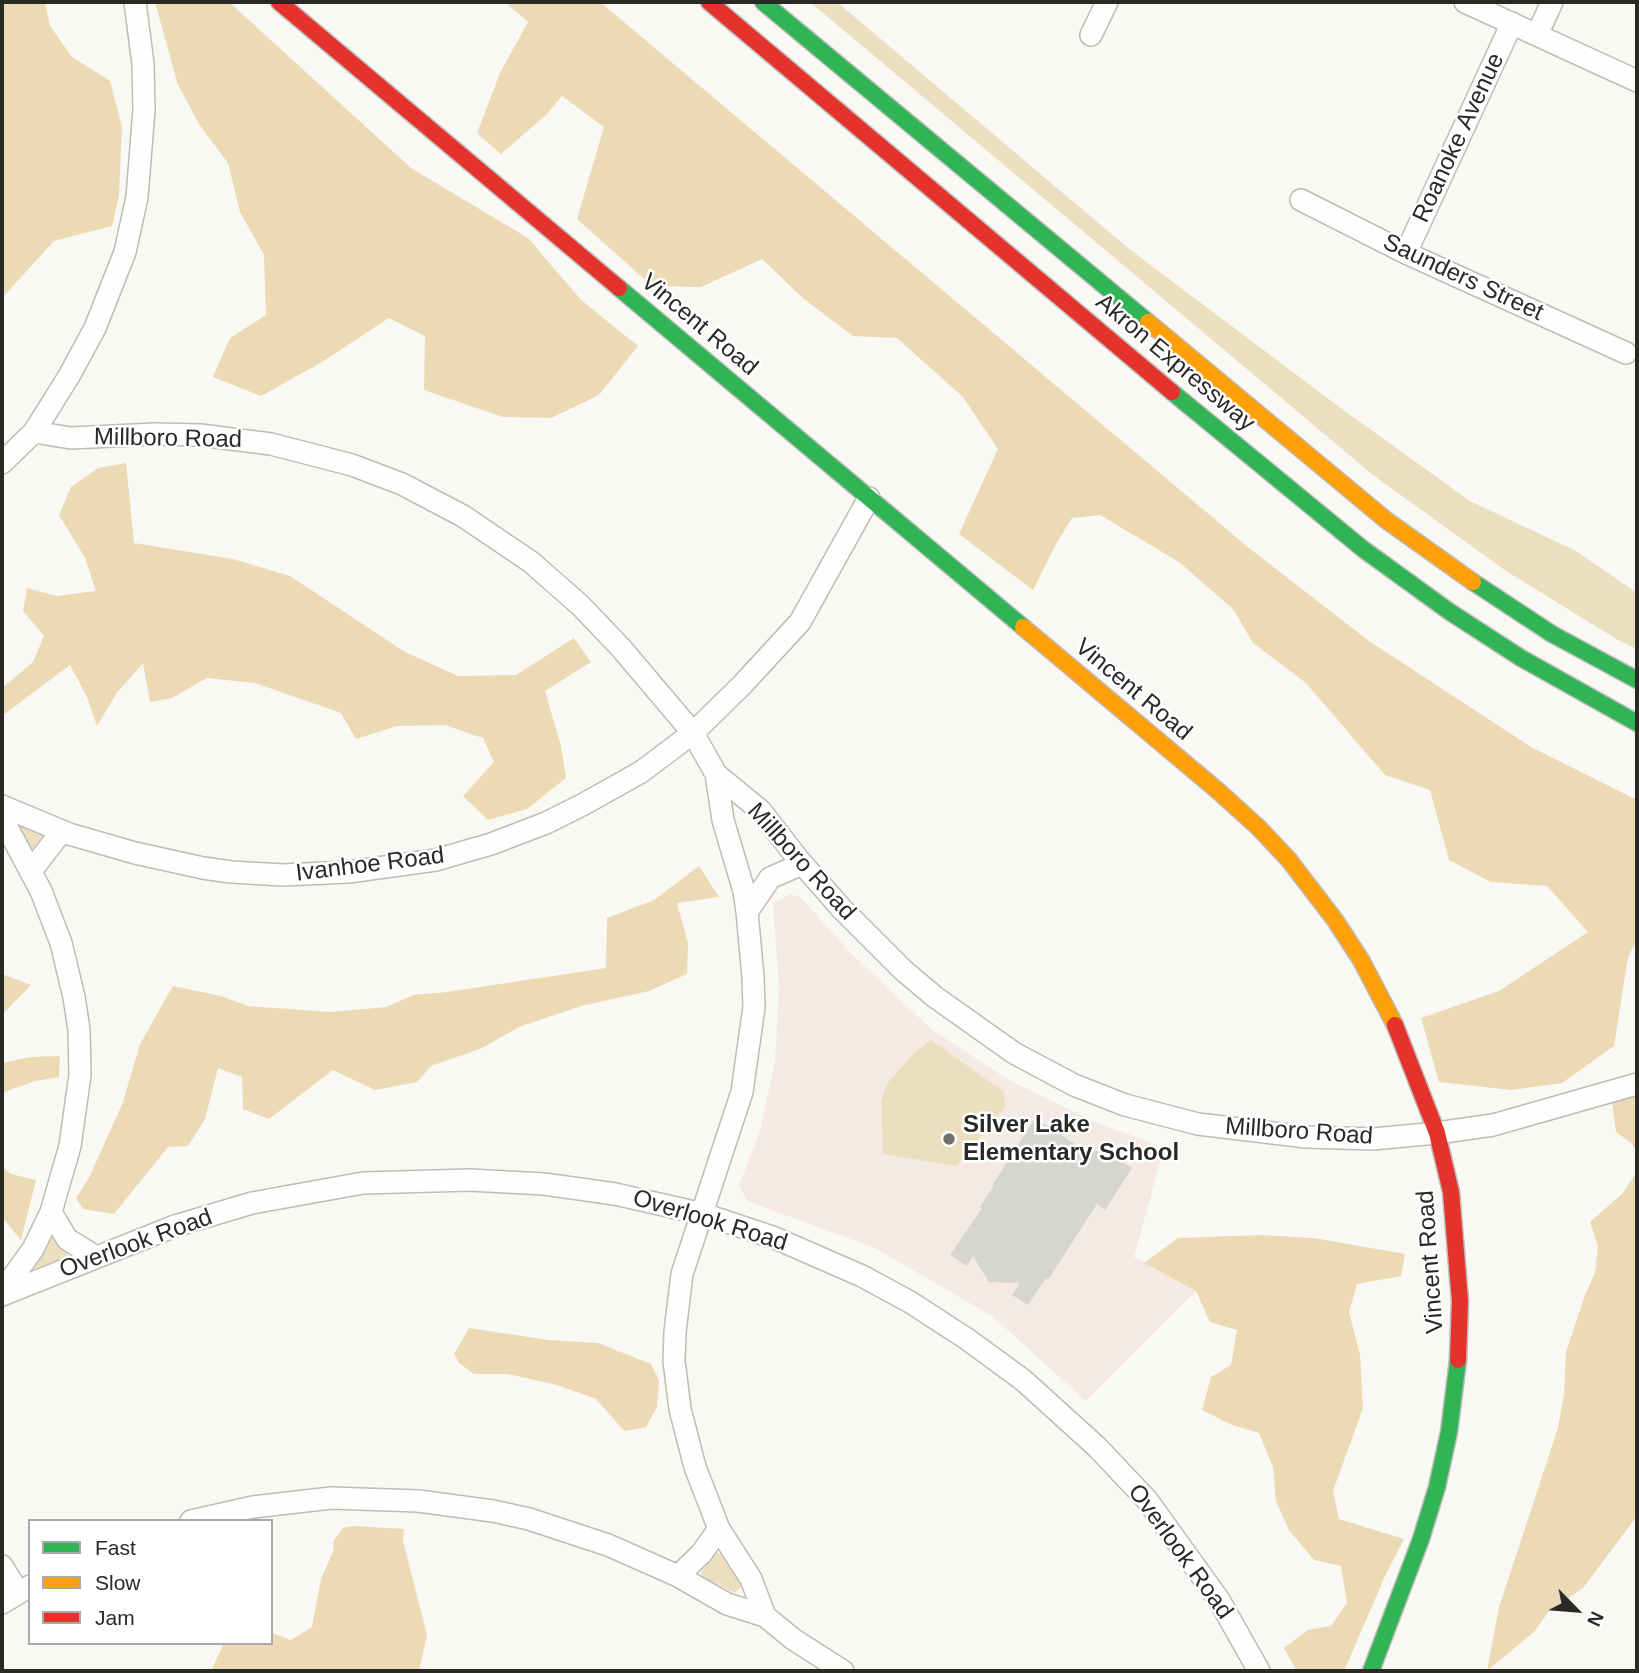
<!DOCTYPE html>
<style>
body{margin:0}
#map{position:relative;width:1639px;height:1673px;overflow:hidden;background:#faf8f4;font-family:Arial,sans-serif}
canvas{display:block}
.frame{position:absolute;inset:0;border:4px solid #2a2926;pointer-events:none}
.legend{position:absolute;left:28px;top:1519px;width:245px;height:126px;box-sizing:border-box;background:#fff;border:2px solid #aaa9a8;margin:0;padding:9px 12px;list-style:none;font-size:21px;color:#2a2926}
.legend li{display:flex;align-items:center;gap:14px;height:35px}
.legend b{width:35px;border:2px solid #aaa9a8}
.north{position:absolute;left:1541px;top:1575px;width:70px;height:70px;-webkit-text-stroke:5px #fff;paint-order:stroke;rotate:115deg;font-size:19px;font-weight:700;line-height:28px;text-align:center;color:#2a2926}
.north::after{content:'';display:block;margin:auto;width:24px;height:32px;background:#2a2926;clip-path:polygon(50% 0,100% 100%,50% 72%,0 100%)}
</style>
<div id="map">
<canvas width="1639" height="1673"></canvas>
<div class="frame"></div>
<ul class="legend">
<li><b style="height:9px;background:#30b455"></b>Fast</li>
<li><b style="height:9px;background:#ff9f0a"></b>Slow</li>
<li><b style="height:9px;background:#e5322d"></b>Jam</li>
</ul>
<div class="north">N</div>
</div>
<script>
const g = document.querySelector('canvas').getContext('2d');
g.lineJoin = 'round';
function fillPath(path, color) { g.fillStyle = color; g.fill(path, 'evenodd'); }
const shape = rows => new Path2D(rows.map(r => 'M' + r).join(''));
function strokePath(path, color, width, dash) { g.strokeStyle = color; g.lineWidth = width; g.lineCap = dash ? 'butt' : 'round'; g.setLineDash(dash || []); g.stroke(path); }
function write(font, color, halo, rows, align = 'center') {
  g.font = font + ' Arial,sans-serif'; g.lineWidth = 5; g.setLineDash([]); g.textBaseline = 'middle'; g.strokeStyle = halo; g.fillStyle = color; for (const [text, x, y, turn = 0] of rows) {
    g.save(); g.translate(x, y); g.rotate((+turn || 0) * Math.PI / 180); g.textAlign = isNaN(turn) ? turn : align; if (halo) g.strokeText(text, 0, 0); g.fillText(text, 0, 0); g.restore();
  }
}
fillPath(shape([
 [791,894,801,898,851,953,931,1029,1009,1080,1091,1120,1164,1148,1134,1257,1196,1291,1086,1401,992,1316,875,1248,747,1201,739,1185,760,1131,775,1062,779,988,773,903]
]), '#f5e9e3');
fillPath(shape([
 [810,2,837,2,1128,248,1342,409,1470,501,1576,551,1637,593,1637,649,1618,640,1506,571,1373,475],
 [15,819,47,836,36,848,33,849,28,846],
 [931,1040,1004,1092,1005,1107,956,1166,883,1154,881,1102,886,1085,915,1052],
 [48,1234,58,1240,67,1251,68,1258,36,1272,33,1267],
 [717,1552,723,1556,740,1582,741,1587,735,1593,701,1576,702,1571]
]), '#ecdfbf');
fillPath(shape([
 [2,2,45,2,50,26,72,57,110,81,122,127,119,195,112,226,54,241,2,298],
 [155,2,229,2,411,168,528,238,581,300,638,346,599,395,551,418,503,417,424,390,425,336,389,318,322,362,261,396,213,377,230,338,266,315,264,255,240,212,228,163,199,124,178,85],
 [505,2,600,2,1249,548,1369,641,1531,747,1637,800,1637,940,1628,957,1614,1046,1562,1083,1511,1090,1439,1082,1421,1018,1499,991,1588,932,1547,886,1491,882,1449,860,1430,790,1385,775,1306,683,1253,643,1234,610,1179,562,1100,515,1072,518,1055,546,1033,590,959,534,998,449,963,397,897,338,853,336,804,299,762,259,701,287,652,286,577,219,604,127,562,96,546,115,501,154,477,133,500,73,528,22],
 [126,463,134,543,233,559,290,576,405,652,458,676,516,675,574,638,591,662,545,691,561,746,566,778,527,809,488,820,463,796,494,762,483,738,445,725,397,726,356,739,341,713,255,683,207,678,172,698,150,702,143,663,116,694,97,726,87,697,70,665,2,716,2,688,33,662,44,636,23,611,27,588,56,596,96,591,85,558,59,515,71,487,98,468],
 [699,866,719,897,677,903,688,943,687,974,649,991,581,1006,519,1027,482,1048,431,1066,417,1082,375,1090,333,1070,269,1119,243,1109,242,1077,218,1068,205,1119,188,1146,168,1147,114,1214,83,1209,76,1198,89,1178,123,1102,140,1044,173,986,221,996,248,1006,330,1012,387,1007,413,995,447,992,606,968,607,918,654,900],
 [2,974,31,985,2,1015],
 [60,1056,59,1077,35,1081,2,1093,2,1063,31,1057],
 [1637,1093,1637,1152,1631,1143,1616,1132,1612,1103],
 [2,1167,11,1174,36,1180,21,1240,2,1217],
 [1637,1172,1637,1516,1583,1588,1549,1611,1534,1632,1487,1671,1499,1607,1558,1428,1564,1394,1566,1352,1585,1295,1595,1273,1598,1246,1590,1222,1622,1194],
 [1262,1235,1314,1238,1405,1254,1401,1276,1357,1284,1349,1312,1360,1355,1363,1408,1333,1491,1339,1519,1404,1539,1385,1576,1344,1671,1297,1671,1284,1648,1308,1630,1331,1626,1347,1603,1341,1566,1314,1560,1289,1530,1276,1501,1273,1467,1259,1433,1232,1425,1202,1410,1211,1377,1231,1365,1237,1330,1210,1322,1196,1291,1144,1263,1178,1238],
 [469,1328,548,1340,598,1343,651,1364,659,1381,657,1407,646,1427,624,1431,596,1399,557,1385,508,1374,474,1374,459,1363,454,1354],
 [354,1526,404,1529,403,1541,427,1635,419,1671,211,1671,224,1643,271,1643,271,1633,291,1640,312,1627,321,1579,333,1552,334,1540,343,1528]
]), '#ebdab3');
fillPath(shape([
 [1035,1118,1092,1155,1095,1150,1102,1155,1105,1150,1132,1168,1105,1210,1097,1204,1048,1280,1046,1278,1028,1305,1012,1295,1020,1283,989,1282,973,1256,967,1266,950,1255,982,1208,980,1207,994,1185,993,1184]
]), '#d7d5d2');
const street = shape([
 [1465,2,1637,81],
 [1091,35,1107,2],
 [1537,35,1552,2],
 [1301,200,1406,253,1626,353],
 [1406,253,1512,23],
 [34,432,71,438,155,434,200,435,271,444,352,465,402,484,463,516,531,562,581,606,621,648,693,733,716,774,761,811,798,859,842,909,903,970,935,997,1014,1053,1074,1085,1125,1105,1198,1124,1306,1137,1373,1139,1437,1133,1493,1125,1637,1084],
 [2,463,34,432,69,376,95,328,125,252,137,197,144,110,143,64,135,2],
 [716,774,723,820,744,891,747,912],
 [2,806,69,834,135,853,203,868,231,872,283,875,348,872,436,860,491,844,546,823,584,804,641,772,693,733,742,685,800,622,869,498],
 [2,818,41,891,61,943,74,997,79,1030,80,1075,70,1146,51,1212,33,1249,2,1292],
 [31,871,62,831],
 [51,1212,67,1239,96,1257],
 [2,1295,175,1226,252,1203,363,1183,470,1180,544,1184,615,1194,703,1214,775,1238,862,1276,910,1302,967,1339,1023,1380,1097,1447,1147,1500,1219,1600,1259,1671],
 [191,1521,253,1507,331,1498,418,1501,493,1511,529,1519,608,1545,678,1576,727,1604,765,1616,793,1639,843,1671],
 [2,1566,18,1592],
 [678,1576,701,1554,719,1529],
 [2,1603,30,1586],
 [765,1616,751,1579,719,1529,695,1467,680,1409,674,1361,675,1332,682,1274,742,1092,754,1007,753,977,747,912,770,878,802,864]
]);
const fast = shape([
 [763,2,1148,322],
 [619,288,1023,627],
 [1172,392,1363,549,1450,612,1521,658,1637,723],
 [1473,582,1552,634,1637,680],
 [1371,1671,1421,1539,1437,1487,1449,1432,1458,1360]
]);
const slow = shape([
 [1148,322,1386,520,1473,582],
 [1023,627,1217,790,1259,828,1289,860,1335,920,1361,960,1395,1025]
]);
const jam = shape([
 [279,2,619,288],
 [709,2,1172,392],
 [1395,1025,1437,1133,1451,1192,1460,1301,1458,1360]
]);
strokePath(street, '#bdbcb9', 24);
strokePath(fast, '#bdbcb9', 19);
strokePath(slow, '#bdbcb9', 19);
strokePath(jam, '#bdbcb9', 19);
strokePath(street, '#fefefd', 21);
strokePath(fast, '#30b455', 16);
strokePath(slow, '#ff9f0a', 16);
strokePath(jam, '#e5322d', 16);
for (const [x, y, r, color] of [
 [949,1139,7,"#73716e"]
]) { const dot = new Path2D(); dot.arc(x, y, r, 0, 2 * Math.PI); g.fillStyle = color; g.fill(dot); strokePath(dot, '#fff', 2.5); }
write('24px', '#2a2926', '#fff', [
 ["Roanoke Avenue",1459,138,-65],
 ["Saunders Street",1463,278,25],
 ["Vincent Road",699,325,40],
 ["Akron Expressway",1175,363,40],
 ["Millboro Road",168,439,1],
 ["Vincent Road",1133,690,40],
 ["Millboro Road",801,862,48],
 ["Ivanhoe Road",370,865,-7],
 ["Millboro Road",1299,1132,4],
 ["Overlook Road",710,1221,17],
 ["Overlook Road",136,1244,-20],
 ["Vincent Road",1431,1262,-94],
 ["Overlook Road",1180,1552,54]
]);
write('bold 24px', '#2a2926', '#fff', [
 ["Silver Lake",963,1125],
 ["Elementary School",963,1153]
], 'left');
</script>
